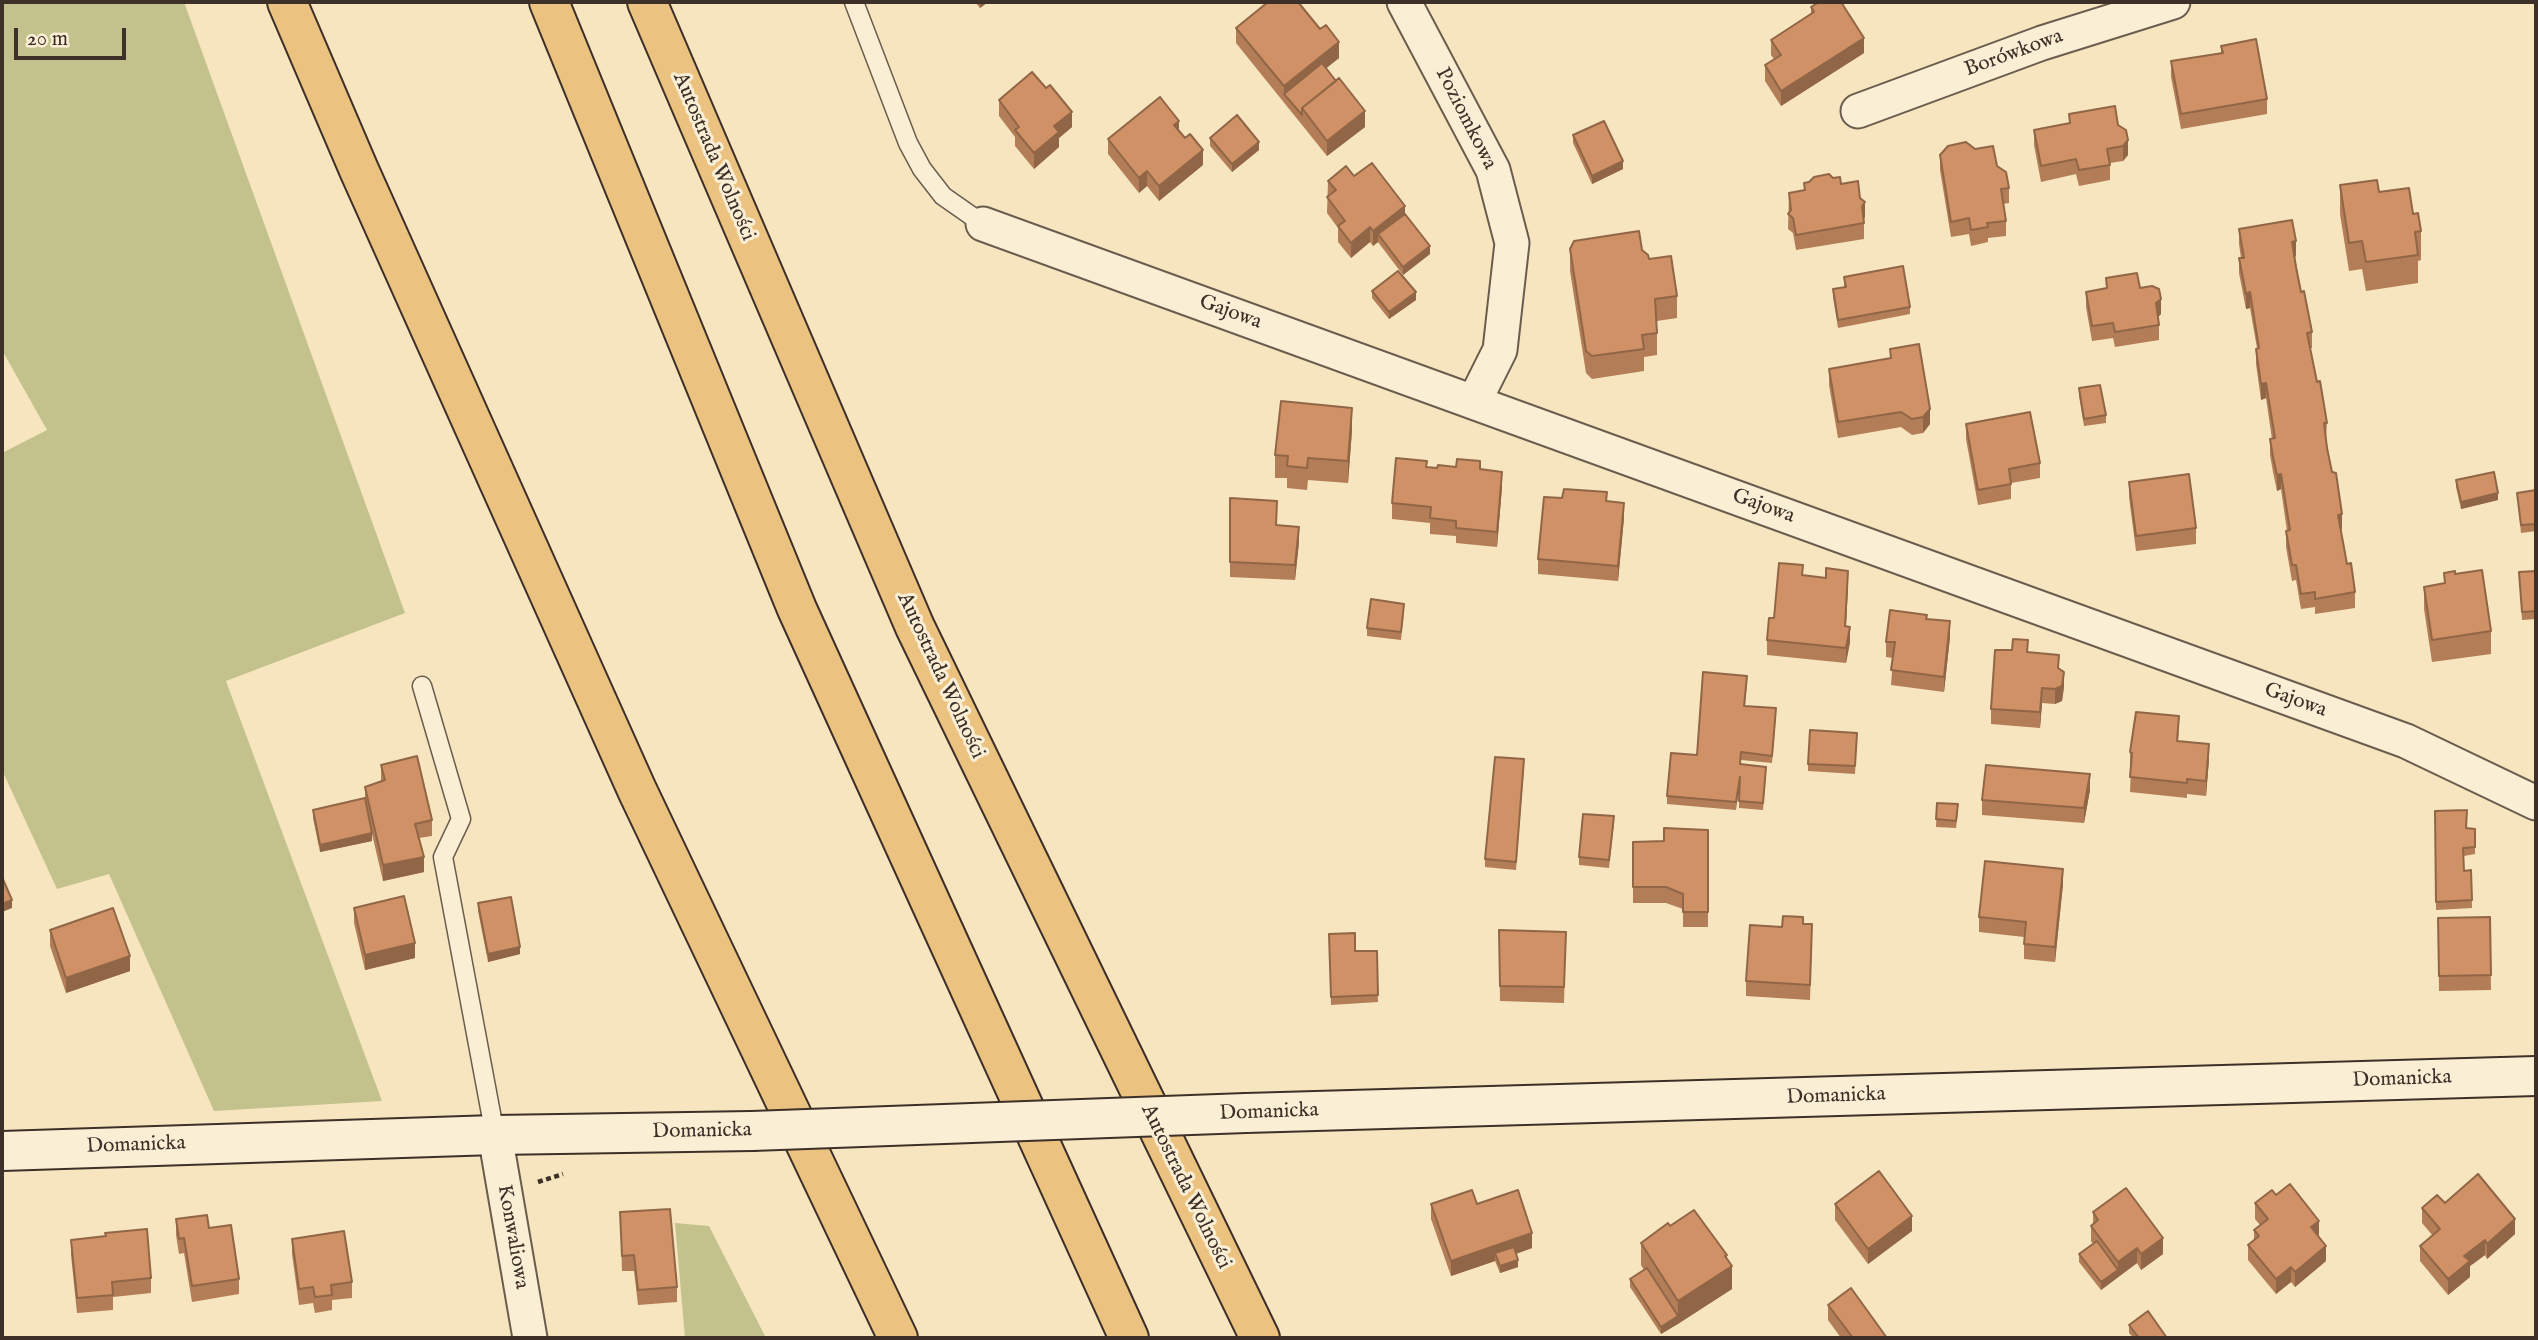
<!DOCTYPE html>
<meta charset="utf-8">
<style>
body{margin:0}
#map{position:relative;width:2538px;height:1340px;overflow:hidden;background:#f7e5bf;font-family:"IM FELL English",serif}
canvas{display:block}
.frame{position:absolute;inset:0;border:4px solid #3c3028;pointer-events:none}
.scale{position:absolute;left:14px;top:28px;width:112px;height:32px;box-sizing:border-box;border:4px solid #3c3028;border-top:0;padding-left:9px;font-size:21px;line-height:24px;white-space:nowrap;color:#3c3028;-webkit-text-stroke:5px #faeed5;paint-order:stroke}
</style>
<div id="map">
<canvas width="2538" height="1340"></canvas>
<div class="frame"></div>
<div class="scale">20 m</div>
</div>
<script>
const g = document.querySelector('canvas').getContext('2d');
g.lineJoin = 'round';
function fillPath(path, color) { g.fillStyle = color; g.fill(path, 'evenodd'); }
const shape = rows => new Path2D(rows.map(r => 'M' + r).join(''));
function strokePath(path, color, width, dash) { g.strokeStyle = color; g.lineWidth = width; g.lineCap = dash ? 'butt' : 'round'; g.setLineDash(dash || []); g.stroke(path); }
function write(font, color, halo, rows, align = 'center') {
  g.font = font + ' "IM FELL English",serif'; g.lineWidth = 6; g.setLineDash([]); g.textBaseline = 'middle'; g.strokeStyle = halo; g.fillStyle = color; for (const [text, x, y, turn = 0] of rows) {
    g.save(); g.translate(x, y); g.rotate((+turn || 0) * Math.PI / 180); g.textAlign = isNaN(turn) ? turn : align; if (halo) g.strokeText(text, 0, 0); g.fillText(text, 0, 0); g.restore();
  }
}
fillPath(shape([
 [2,2,184,2,405,613,226,681,382,1101,214,1111,109,874,57,889,2,770,2,453,47,430,2,350],
 [675,1223,709,1226,766,1338,685,1338]
]), '#c4c28c');
const lane = shape([
 [854,2,908,143,922,169,943,196,983,224],
 [422,686,461,819,443,857,495,1135]
]);
const street = shape([
 [1404,2,1493,170,1512,243,1500,350,1474,402],
 [1858,111,2042,43,2173,2],
 [983,224,2406,741,2536,803],
 [495,1135,530,1338]
]);
const secondary = shape([
 [1246,1113,2536,1076],
 [2,1151,495,1135,752,1131]
]);
const primary = shape([
 [287,2,359,170,637,790,898,1338]
]);
const highway = shape([
 [549,2,797,609,1129,1338],
 [647,2,915,627,1260,1338]
]);
strokePath(lane, '#6b5d4e', 21);
strokePath(street, '#6b5d4e', 37);
strokePath(secondary, '#3c3028', 42);
strokePath(primary, '#3c3028', 42);
strokePath(highway, '#3c3028', 42);
strokePath(shape([
 [538,1182,563,1174]
]), '#3c3028', 4.5, [5, 3.5]);
strokePath(lane, '#faeed5', 18);
strokePath(street, '#faeed5', 33);
strokePath(secondary, '#faeed5', 38);
strokePath(primary, '#ecc280', 38);
strokePath(highway, '#ecc280', 38);
const secondaryBridge = shape([
 [752,1131,1246,1113]
]);
strokePath(secondaryBridge, '#3c3028', 42, []);
strokePath(secondaryBridge, '#faeed5', 38);
fillPath(shape([
 [975,2,988,2,980,8],
 [1811,7,1864,53,1781,106,1765,81,1765,65,1774,59,1771,55,1771,40,1811,13],
 [1236,28,1339,58,1326,68,1365,127,1327,156,1236,43],
 [2221,46,2267,99,2267,114,2181,129,2171,77,2171,61,2221,53],
 [999,100,1072,127,1059,138,1059,147,1034,169,1015,146,1015,137,999,116],
 [2069,114,2118,125,2128,155,2123,161,2110,163,2110,180,2079,186,2076,174,2041,182,2034,145,2034,130,2069,123],
 [1179,131,1203,165,1159,201,1147,186,1139,193,1108,154,1108,139],
 [1573,135,1623,169,1592,184,1573,143],
 [1210,138,1259,150,1232,172,1210,146],
 [1940,155,1997,166,2009,188,2009,203,2003,204,2006,221,2006,236,1988,238,1988,242,1971,246,1969,234,1951,237,1940,170],
 [1354,176,1405,214,1430,254,1403,275,1378,242,1373,246,1370,242,1351,258,1338,242,1338,228,1327,213,1328,181],
 [1833,178,1860,198,1865,217,1864,219,1864,239,1796,250,1793,233,1788,229,1789,193,1804,190],
 [2340,185,2379,192,2413,214,2421,231,2421,260,2418,261,2418,283,2366,291,2362,269,2349,271,2340,214],
 [2239,229,2296,256,2295,257,2301,292,2312,332,2312,348,2310,348,2327,423,2326,438,2342,529,2341,529,2347,564,2355,592,2355,608,2315,614,2315,607,2301,609,2296,580,2292,581,2286,547,2286,531,2287,531,2281,489,2277,491,2273,472,2270,455,2270,439,2272,439,2266,398,2261,400,2256,364,2256,349,2257,348,2250,308,2246,309,2239,273,2239,258,2241,258,2239,244],
 [1570,249,1642,250,1677,296,1677,318,1657,321,1657,355,1644,357,1644,371,1592,379,1586,373,1570,271],
 [1844,277,1910,307,1910,314,1838,328,1833,297,1833,289,1844,287],
 [2106,278,2140,288,2161,314,2158,317,2159,325,2159,340,2115,347,2113,338,2092,341,2086,307,2086,292,2106,288],
 [1372,291,1416,300,1389,319,1372,298],
 [1890,349,1930,424,1923,433,1912,435,1901,427,1838,438,1829,385,1829,369,1890,358],
 [2079,388,2106,415,2106,423,2084,426,2079,396],
 [1966,424,2040,463,2040,478,2011,483,2011,499,1978,505,1966,439],
 [1352,430,1348,483,1308,480,1307,490,1287,488,1287,478,1275,478,1275,455],
 [1427,467,1480,469,1502,487,1497,547,1456,543,1456,536,1430,534,1430,523,1392,519,1392,503],
 [2456,480,2498,500,2461,509,2456,487],
 [2129,482,2196,528,2196,544,2136,551,2129,497],
 [2536,490,2536,531,2521,533,2517,493],
 [1230,498,1277,525,1299,542,1295,580,1230,577],
 [1607,501,1624,518,1618,581,1538,574,1538,559],
 [2536,571,2536,619,2522,620,2519,572],
 [2444,573,2455,574,2491,631,2491,654,2432,662,2424,609,2424,587,2444,584],
 [1803,575,1848,586,1846,626,1850,642,1846,663,1767,655,1767,640,1774,618],
 [1404,612,1401,640,1367,636,1367,628],
 [1927,619,1950,637,1944,692,1891,685,1893,658,1886,657,1886,642],
 [2028,652,2059,669,2064,687,2062,701,2055,704,2042,703,2040,728,1991,724,1991,709],
 [1747,683,1745,706,1776,716,1772,763,1741,760,1741,764,1766,775,1763,810,1739,808,1739,790,1736,810,1667,804,1667,796],
 [2179,731,2178,741,2209,759,2206,796,2187,794,2187,798,2130,792,2131,768,2130,768,2130,752],
 [1857,733,1855,774,1808,771,1808,764],
 [381,765,432,820,432,836,419,838,424,872,383,881,372,834,372,841,320,852,313,818,313,810,365,798,365,787,381,781],
 [1524,767,1516,870,1485,867,1485,859],
 [2090,790,2084,823,1982,815,1982,800],
 [1937,803,1958,812,1956,828,1936,827],
 [2435,811,2467,828,2475,829,2475,854,2464,856,2464,871,2471,870,2472,908,2436,910],
 [1614,824,1609,868,1579,865,1579,857],
 [1708,830,1708,927,1683,927,1683,909,1666,903,1633,903,1633,842,1664,841],
 [2063,884,2055,962,2024,959,2024,937,1979,932,1979,917],
 [478,903,520,954,488,962,478,911],
 [354,908,415,958,365,970,354,923],
 [2490,917,2491,990,2439,991,2438,918],
 [1803,924,1812,939,1810,1000,1746,996,1746,981,1782,927],
 [50,930,130,971,66,993,50,946],
 [1499,930,1566,932,1564,1003,1500,1001],
 [1329,934,1355,951,1377,951,1378,1002,1331,1005],
 [2255,1203,2319,1236,2326,1261,2295,1287,2291,1282,2276,1294,2248,1260,2248,1245,2254,1240,2254,1230,2260,1225,2255,1219],
 [2445,1203,2515,1234,2487,1259,2485,1255,2470,1266,2470,1277,2448,1295,2420,1261,2420,1246,2433,1236,2422,1223,2422,1208],
 [1431,1204,1477,1204,1532,1248,1516,1254,1518,1267,1500,1273,1495,1261,1451,1276,1431,1219],
 [1835,1204,1912,1231,1868,1264,1835,1220],
 [620,1212,677,1287,677,1302,638,1305,634,1271,622,1271],
 [2093,1212,2163,1254,2141,1270,2137,1263,2101,1290,2079,1262,2079,1254,2093,1244,2091,1241,2091,1226,2093,1225],
 [176,1219,209,1228,239,1279,239,1294,192,1302,184,1253,179,1254,176,1235],
 [1670,1226,1727,1259,1732,1289,1661,1334,1630,1287,1630,1279,1644,1270,1641,1265,1641,1243],
 [292,1239,352,1282,352,1298,332,1300,332,1310,315,1313,313,1303,299,1305,292,1254],
 [71,1240,151,1278,151,1293,113,1297,113,1310,77,1313,71,1255],
 [1828,1305,1887,1338,1841,1338,1828,1320],
 [2129,1325,2167,1338,2134,1338,2129,1333]
]), '#b27d57');
fillPath(shape([
 [980,2,988,2,980,8],
 [1864,38,1864,53,1781,106,1781,91],
 [1339,42,1339,58,1288,99,1284,94,1284,86],
 [1365,111,1365,127,1327,156,1327,141],
 [1072,112,1072,127,1059,138,1059,147,1034,169,1034,153,1054,126],
 [1179,121,1179,136,1174,125],
 [2128,140,2128,155,2123,161,2123,146],
 [1259,142,1259,150,1232,172,1232,164],
 [1203,150,1203,165,1159,201,1159,186],
 [1623,161,1623,169,1592,184,1592,176],
 [1147,171,1147,186,1139,193,1139,178],
 [1865,202,1865,217,1862,221,1862,206],
 [1405,206,1405,221,1378,234,1378,242,1373,246,1373,231],
 [1370,227,1370,242,1351,258,1351,243],
 [2296,241,2296,256,2292,258,2292,242],
 [1430,246,1430,254,1403,275,1403,267],
 [1416,292,1416,300,1389,319,1389,312],
 [2250,292,2250,308,2246,309,2246,294],
 [2161,299,2161,314,2156,319,2156,303],
 [2266,383,2266,398,2261,400,2261,384],
 [1352,408,1352,430,1348,483,1348,461],
 [1930,409,1930,424,1923,433,1923,417],
 [1502,472,1502,487,1497,547,1497,532],
 [2281,474,2281,489,2277,491,2277,475],
 [2498,493,2498,500,2461,509,2461,502],
 [1624,503,1624,518,1618,581,1618,566],
 [2342,514,2342,529,2338,530,2338,515],
 [1299,527,1299,542,1295,580,1295,565],
 [1848,571,1848,586,1845,642,1845,626],
 [1950,621,1950,637,1944,692,1944,677],
 [1850,627,1850,642,1846,663,1846,648],
 [2064,672,2064,687,2062,701,2055,704,2055,689],
 [2042,688,2042,703,2040,728,2040,712],
 [2209,744,2209,759,2206,796,2206,781],
 [2090,774,2090,790,2084,823,2084,808],
 [372,833,372,841,320,852,320,845],
 [424,857,424,872,383,881,383,865],
 [2063,869,2063,884,2055,962,2055,947],
 [12,900,12,908,2,912,2,904],
 [415,943,415,958,365,970,365,955],
 [520,947,520,954,488,962,488,954],
 [130,956,130,971,66,993,66,978],
 [1912,1216,1912,1231,1868,1264,1868,1249],
 [2515,1219,2515,1234,2487,1259,2487,1244],
 [2319,1221,2319,1236,2311,1227],
 [1532,1233,1532,1248,1498,1260,1495,1253,1495,1261,1451,1276,1451,1261],
 [2163,1238,2163,1254,2141,1270,2141,1254],
 [2485,1240,2485,1255,2470,1266,2470,1277,2448,1295,2448,1279,2464,1256],
 [2326,1246,2326,1261,2295,1287,2295,1272],
 [2137,1248,2137,1263,2101,1290,2101,1282,2118,1270,2118,1262],
 [1727,1255,1727,1269,1732,1266,1732,1289,1678,1324,1678,1301],
 [1518,1260,1518,1267,1500,1273,1500,1266],
 [2291,1267,2291,1282,2276,1294,2276,1279],
 [1678,1316,1678,1324,1661,1334,1661,1327]
]), '#916647');
const building = shape([
 [1268,2,1298,2,1320,29,1326,25,1339,42,1284,86,1236,28,1268,2],
 [1819,2,1841,2,1864,38,1781,91,1765,65,1781,55,1771,40,1814,12,1811,7,1819,2],
 [2256,39,2267,99,2181,114,2171,61,2223,53,2221,46,2256,39],
 [1322,63,1336,81,1302,108,1302,115,1284,94,1322,63],
 [1032,72,1046,88,1050,85,1072,112,1054,126,1059,132,1034,153,1015,130,1019,127,999,100,1032,72],
 [1339,78,1365,111,1327,141,1302,108,1339,78],
 [1160,97,1179,121,1174,125,1185,138,1190,134,1203,150,1159,186,1147,171,1139,178,1108,139,1160,97],
 [2115,106,2118,125,2126,130,2128,140,2123,146,2107,149,2110,165,2079,170,2076,159,2041,166,2034,130,2070,123,2069,114,2115,106],
 [1237,115,1259,142,1232,164,1210,138,1237,115],
 [1604,121,1623,161,1592,176,1573,135,1604,121],
 [1966,142,1975,149,1993,146,1997,166,2006,172,2009,188,2001,189,2006,221,1987,223,1988,227,1971,230,1969,218,1951,222,1940,155,1948,146,1966,142],
 [1372,163,1405,206,1373,231,1370,227,1351,243,1338,226,1345,221,1327,197,1336,190,1328,181,1346,166,1354,176,1372,163],
 [1829,174,1833,178,1840,177,1841,184,1858,181,1860,198,1865,202,1862,206,1864,223,1796,235,1793,218,1788,214,1791,210,1789,193,1805,190,1804,183,1809,182,1814,177,1829,174],
 [2377,180,2379,192,2409,188,2413,214,2418,213,2421,231,2415,232,2418,255,2366,262,2362,241,2349,243,2340,185,2377,180],
 [1405,214,1430,246,1403,267,1378,234,1405,214],
 [2292,220,2296,241,2292,242,2296,267,2301,292,2304,291,2312,332,2307,333,2317,382,2320,381,2327,423,2324,423,2327,448,2332,472,2336,473,2342,514,2338,515,2347,564,2351,563,2355,592,2315,599,2315,592,2301,594,2296,565,2292,565,2286,531,2290,530,2281,474,2277,475,2273,457,2270,439,2275,438,2266,383,2261,384,2256,349,2259,348,2250,292,2246,294,2239,258,2244,258,2239,229,2292,220],
 [1639,231,1642,250,1648,255,1649,259,1671,256,1677,296,1655,299,1657,333,1642,335,1644,349,1592,356,1586,351,1570,249,1574,241,1639,231],
 [1903,266,1910,307,1838,320,1833,289,1846,287,1844,277,1903,266],
 [1398,271,1416,292,1389,312,1372,291,1398,271],
 [2137,273,2140,288,2152,286,2159,289,2161,299,2156,303,2159,325,2115,332,2113,323,2092,326,2086,292,2107,288,2106,278,2137,273],
 [1919,344,1930,409,1923,417,1912,419,1901,412,1838,422,1829,369,1891,358,1890,349,1919,344],
 [2100,385,2106,415,2084,419,2079,388,2100,385],
 [1281,401,1352,408,1348,461,1308,458,1307,468,1287,466,1288,456,1275,455,1281,401],
 [2030,412,2040,463,2009,469,2011,484,1978,490,1966,424,2030,412],
 [1396,458,1427,461,1426,467,1437,468,1438,465,1456,467,1457,459,1480,461,1480,469,1502,472,1497,532,1456,528,1456,521,1430,518,1431,507,1392,503,1396,458],
 [2494,472,2498,493,2461,502,2456,480,2494,472],
 [2189,474,2196,528,2136,536,2129,482,2189,474],
 [1564,489,1607,492,1606,501,1624,503,1618,566,1538,559,1544,497,1562,498,1564,489],
 [2536,490,2536,524,2521,525,2517,493,2536,490],
 [1230,498,1277,501,1276,525,1299,527,1295,565,1230,562,1230,498],
 [1779,563,1803,565,1802,575,1826,578,1826,568,1848,571,1845,626,1850,627,1846,648,1767,640,1769,618,1774,618,1779,563],
 [2482,570,2491,631,2432,640,2424,587,2445,583,2444,573,2455,571,2455,574,2482,570],
 [2536,571,2536,611,2522,612,2519,572,2536,571],
 [1371,599,1404,604,1401,632,1367,628,1371,599],
 [1890,610,1927,615,1926,619,1950,621,1944,677,1891,670,1895,642,1886,642,1890,610],
 [2013,639,2028,640,2027,652,2059,655,2058,668,2064,672,2062,686,2055,689,2042,688,2040,712,1991,709,1995,650,2012,650,2013,639],
 [1703,672,1747,676,1744,706,1776,708,1772,756,1741,752,1740,764,1766,767,1763,803,1739,801,1740,777,1736,802,1667,796,1671,753,1697,755,1703,672],
 [2136,712,2179,716,2177,741,2209,744,2206,781,2187,779,2187,783,2130,777,2132,753,2130,752,2136,712],
 [1810,730,1857,733,1855,766,1808,764,1810,730],
 [417,756,432,820,415,824,424,857,383,865,365,787,385,780,381,765,417,756],
 [1495,757,1524,759,1516,862,1485,859,1495,757],
 [1986,765,2090,774,2084,808,1982,800,1986,765],
 [365,798,372,833,320,845,313,810,365,798],
 [1937,803,1958,804,1956,821,1936,819,1937,803],
 [2467,810,2466,828,2475,829,2475,847,2463,848,2464,871,2471,870,2472,900,2436,902,2435,811,2467,810],
 [1583,814,1614,816,1609,860,1579,857,1583,814],
 [1664,828,1708,830,1708,912,1683,912,1683,894,1666,887,1633,887,1633,842,1664,841,1664,828],
 [1985,861,2063,869,2055,947,2024,944,2026,922,1979,917,1985,861],
 [2,877,12,900,2,904,2,877],
 [404,896,415,943,365,955,354,908,404,896],
 [511,897,520,947,488,954,478,903,511,897],
 [113,908,130,956,66,978,50,930,113,908],
 [1783,916,1803,917,1803,924,1812,924,1810,985,1746,981,1750,925,1782,927,1783,916],
 [2490,917,2491,975,2439,976,2438,918,2490,917],
 [1499,930,1566,932,1564,987,1500,986,1499,930],
 [1355,933,1355,951,1377,951,1378,995,1331,997,1329,934,1355,933],
 [1879,1171,1912,1216,1868,1249,1835,1204,1879,1171],
 [2478,1174,2515,1219,2487,1244,2485,1240,2464,1256,2470,1261,2448,1279,2420,1246,2440,1229,2422,1208,2437,1195,2445,1203,2478,1174],
 [2290,1184,2319,1221,2311,1227,2326,1246,2295,1272,2291,1267,2276,1279,2248,1245,2259,1236,2254,1230,2268,1219,2255,1203,2272,1190,2276,1195,2290,1184],
 [2126,1188,2163,1238,2141,1254,2137,1248,2118,1262,2091,1226,2098,1220,2093,1212,2126,1188],
 [1472,1190,1477,1204,1518,1190,1532,1233,1451,1261,1431,1204,1472,1190],
 [670,1209,677,1287,638,1290,634,1255,622,1256,620,1212,670,1209],
 [1694,1210,1727,1255,1725,1256,1732,1266,1678,1301,1641,1243,1668,1223,1670,1226,1694,1210],
 [207,1215,209,1228,231,1225,239,1279,192,1286,184,1238,179,1239,176,1219,207,1215],
 [147,1229,151,1278,112,1282,113,1295,77,1298,71,1240,106,1236,105,1233,147,1229],
 [344,1231,352,1282,331,1285,332,1295,315,1297,313,1287,299,1289,292,1239,344,1231],
 [2097,1241,2118,1270,2101,1282,2079,1254,2097,1241],
 [1514,1247,1518,1260,1500,1266,1495,1253,1514,1247],
 [1647,1268,1678,1316,1661,1327,1630,1279,1647,1268],
 [1851,1288,1887,1338,1853,1338,1828,1305,1851,1288],
 [2148,1311,2167,1338,2139,1338,2129,1325,2148,1311]
]);
fillPath(building, '#cf9165');
strokePath(building, '#916647', 2);
write('21px', '#3c3028', '#faeed5', [
 ["Borówkowa",2014,54,-20],
 ["Poziomkowa",1465,119,63],
 ["Autostrada Wolności",713,157,67],
 ["Gajowa",1230,313,20],
 ["Gajowa",1763,507,20],
 ["Autostrada Wolności",940,676,65],
 ["Gajowa",2295,701,20],
 ["Domanicka",2402,1080,-2],
 ["Domanicka",1836,1097,-2],
 ["Domanicka",1269,1113,-2],
 ["Domanicka",702,1132,-1],
 ["Domanicka",136,1146,-2],
 ["Autostrada Wolności",1185,1187,64],
 ["Konwaliowa",512,1237,80]
]);
</script>
